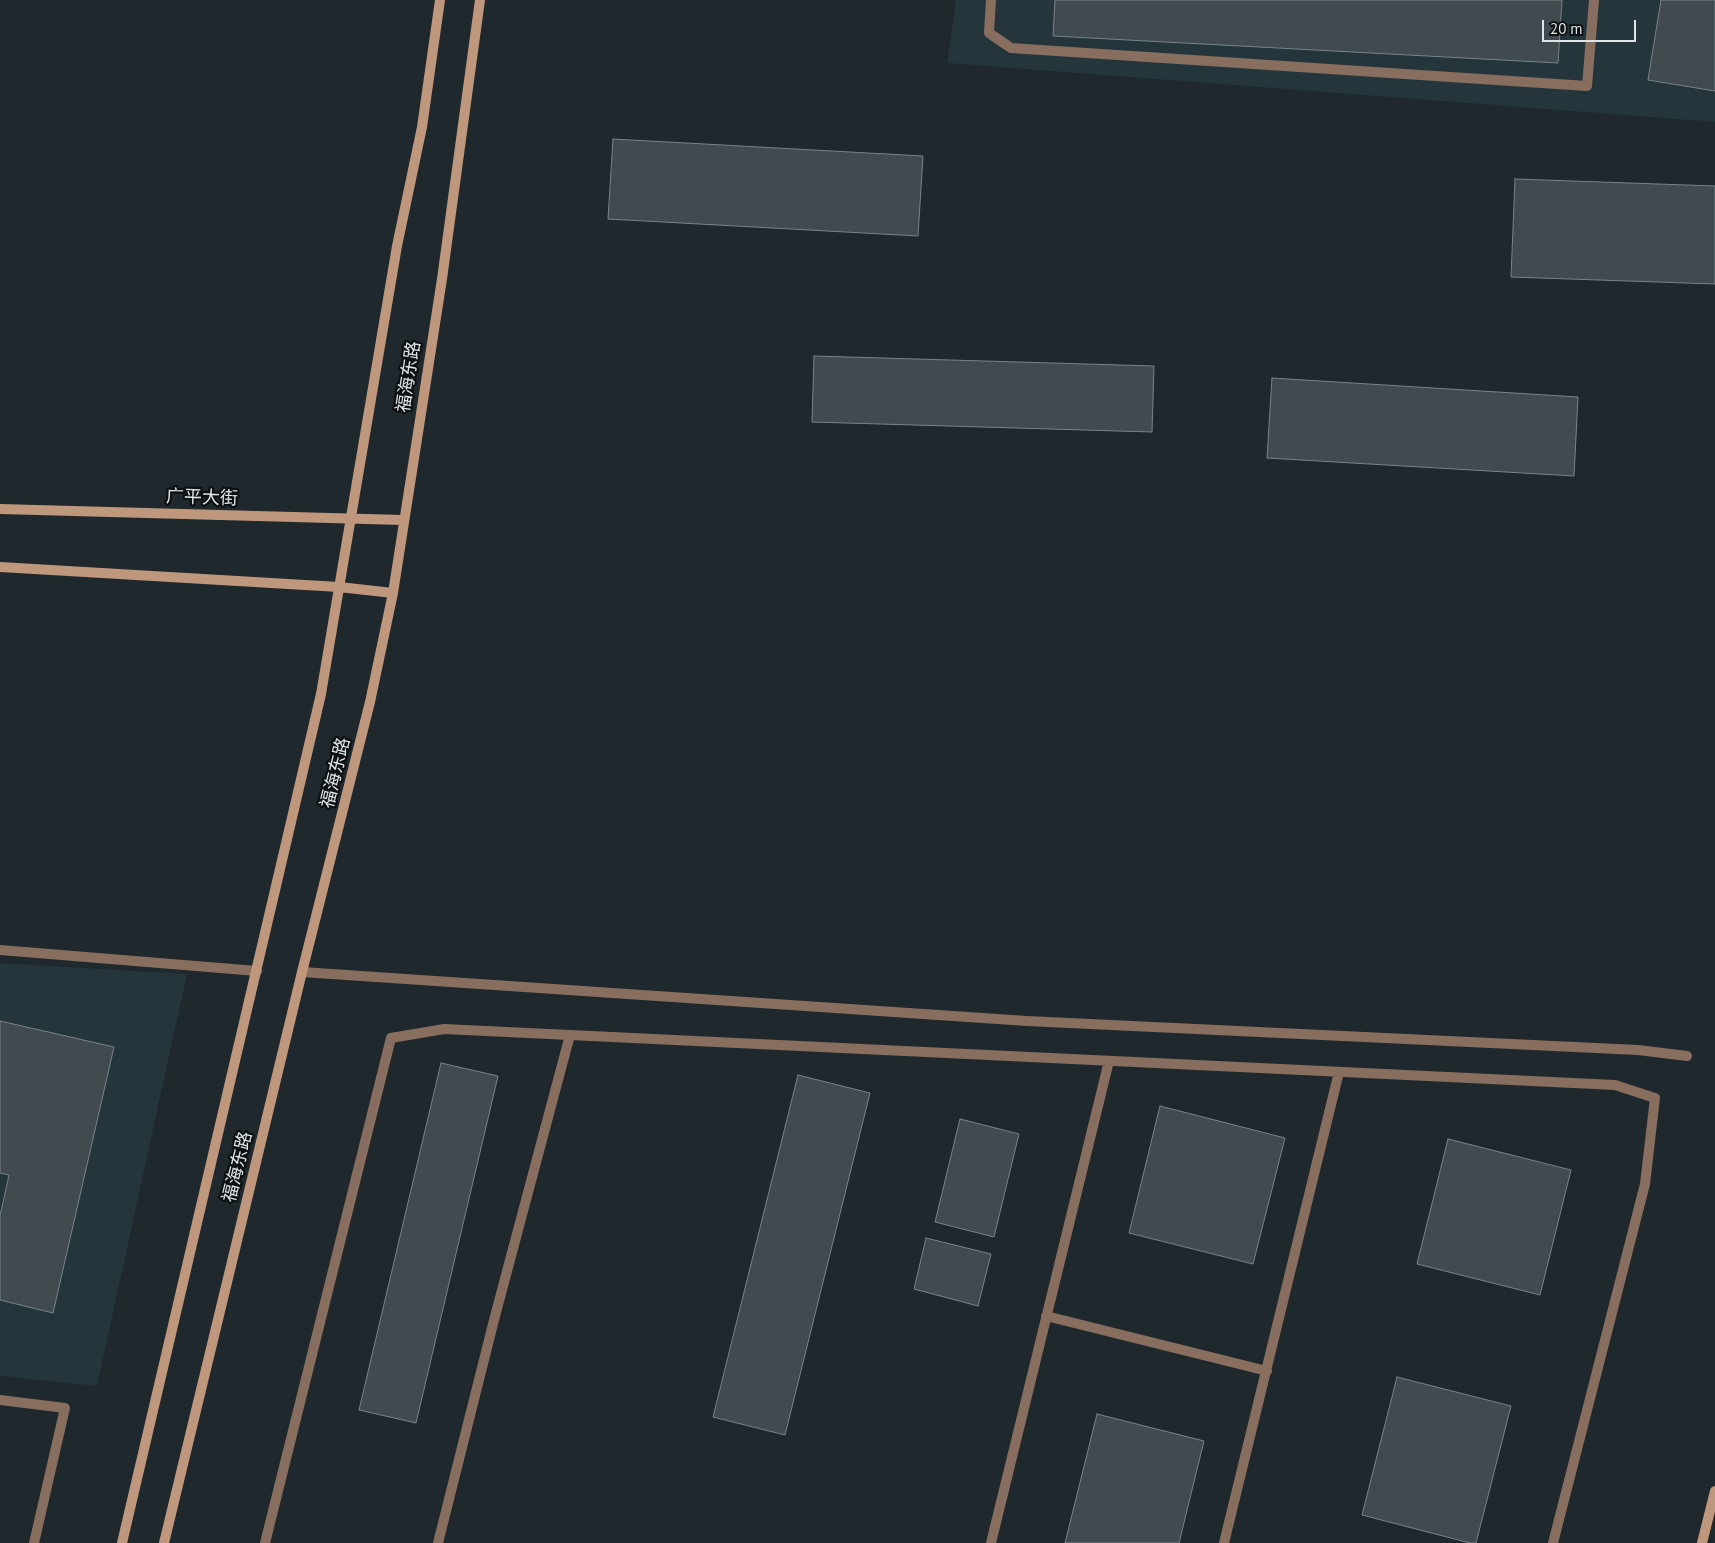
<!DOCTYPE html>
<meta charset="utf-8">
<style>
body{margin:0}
#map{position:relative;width:1715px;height:1543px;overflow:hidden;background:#1f282c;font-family:"PT Sans",sans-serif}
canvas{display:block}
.scale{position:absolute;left:1542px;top:20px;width:94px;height:22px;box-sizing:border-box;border:2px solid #dfe5e7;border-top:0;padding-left:6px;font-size:15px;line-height:18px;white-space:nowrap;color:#dfe5e7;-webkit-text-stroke:4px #0c1012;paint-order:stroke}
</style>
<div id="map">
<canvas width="1715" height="1543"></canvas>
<div class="scale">20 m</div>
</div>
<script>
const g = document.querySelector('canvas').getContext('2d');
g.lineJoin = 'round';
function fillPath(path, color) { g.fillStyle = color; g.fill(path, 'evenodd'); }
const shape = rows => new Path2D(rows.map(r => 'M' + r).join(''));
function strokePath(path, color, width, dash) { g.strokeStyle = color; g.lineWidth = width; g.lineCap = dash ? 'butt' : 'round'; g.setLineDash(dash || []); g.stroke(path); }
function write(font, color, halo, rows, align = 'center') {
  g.font = font + ' "PT Sans","Noto Sans SC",sans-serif'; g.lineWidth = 4.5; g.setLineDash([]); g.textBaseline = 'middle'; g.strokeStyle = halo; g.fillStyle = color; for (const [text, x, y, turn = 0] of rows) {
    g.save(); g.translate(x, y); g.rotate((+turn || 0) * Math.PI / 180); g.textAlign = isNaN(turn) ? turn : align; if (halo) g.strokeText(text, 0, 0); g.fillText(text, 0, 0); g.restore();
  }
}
fillPath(shape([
 [956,0,1715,0,1715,122,947,63],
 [0,963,187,974,97,1386,0,1376]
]), '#24353b');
const building = shape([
 [1055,0,1562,0,1558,63,1053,36,1055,0],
 [1661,0,1715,0,1715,91,1648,80,1661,0],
 [613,139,923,156,918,236,608,219,613,139],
 [1515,179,1715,186,1715,284,1511,277,1515,179],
 [814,356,1154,366,1152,432,812,422,814,356],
 [1272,378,1578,397,1574,476,1267,458,1272,378],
 [0,1021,114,1047,53,1313,0,1300,0,1216,9,1175,0,1173,0,1021],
 [441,1063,498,1076,416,1423,359,1410,441,1063],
 [798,1075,870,1093,785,1435,713,1417,798,1075],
 [1160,1106,1285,1138,1253,1264,1129,1233,1160,1106],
 [960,1119,1019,1134,994,1237,935,1222,960,1119],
 [1448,1139,1571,1170,1540,1295,1417,1264,1448,1139],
 [926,1238,991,1254,978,1306,914,1289,926,1238],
 [1397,1377,1511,1406,1476,1543,1470,1543,1362,1515,1397,1377],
 [1097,1414,1204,1441,1179,1543,1065,1543,1097,1414]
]);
fillPath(building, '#414b4f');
strokePath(building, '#798488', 1);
strokePath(shape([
 [991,0,989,33,1011,48,1587,86,1594,0],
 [570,1035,1615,1085,1655,1098,1645,1184,1553,1543],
 [1046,1316,1267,1371],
 [0,1400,65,1408,34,1543],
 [265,1543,391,1038,444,1029,570,1035,494,1320,438,1543],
 [991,1543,1109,1061],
 [1224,1543,1339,1072]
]), '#876e5e', 10);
strokePath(shape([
 [0,950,257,971],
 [302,972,1027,1021,1638,1050,1687,1056]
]), '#876e5e', 10);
strokePath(shape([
 [0,509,403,520],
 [0,567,339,587,393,593],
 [122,1543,321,694,397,246,422,127,440,0],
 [164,1543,302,972,370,702,393,593,442,279,480,0],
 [1702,1543,1715,1491]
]), '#be977c', 10);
write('18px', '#dfe5e7', '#0c1012', [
 ["福海东路",409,377,-81],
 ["广平大街",202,498,2],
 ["福海东路",336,773,-76],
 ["福海东路",238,1167,-76]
]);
</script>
